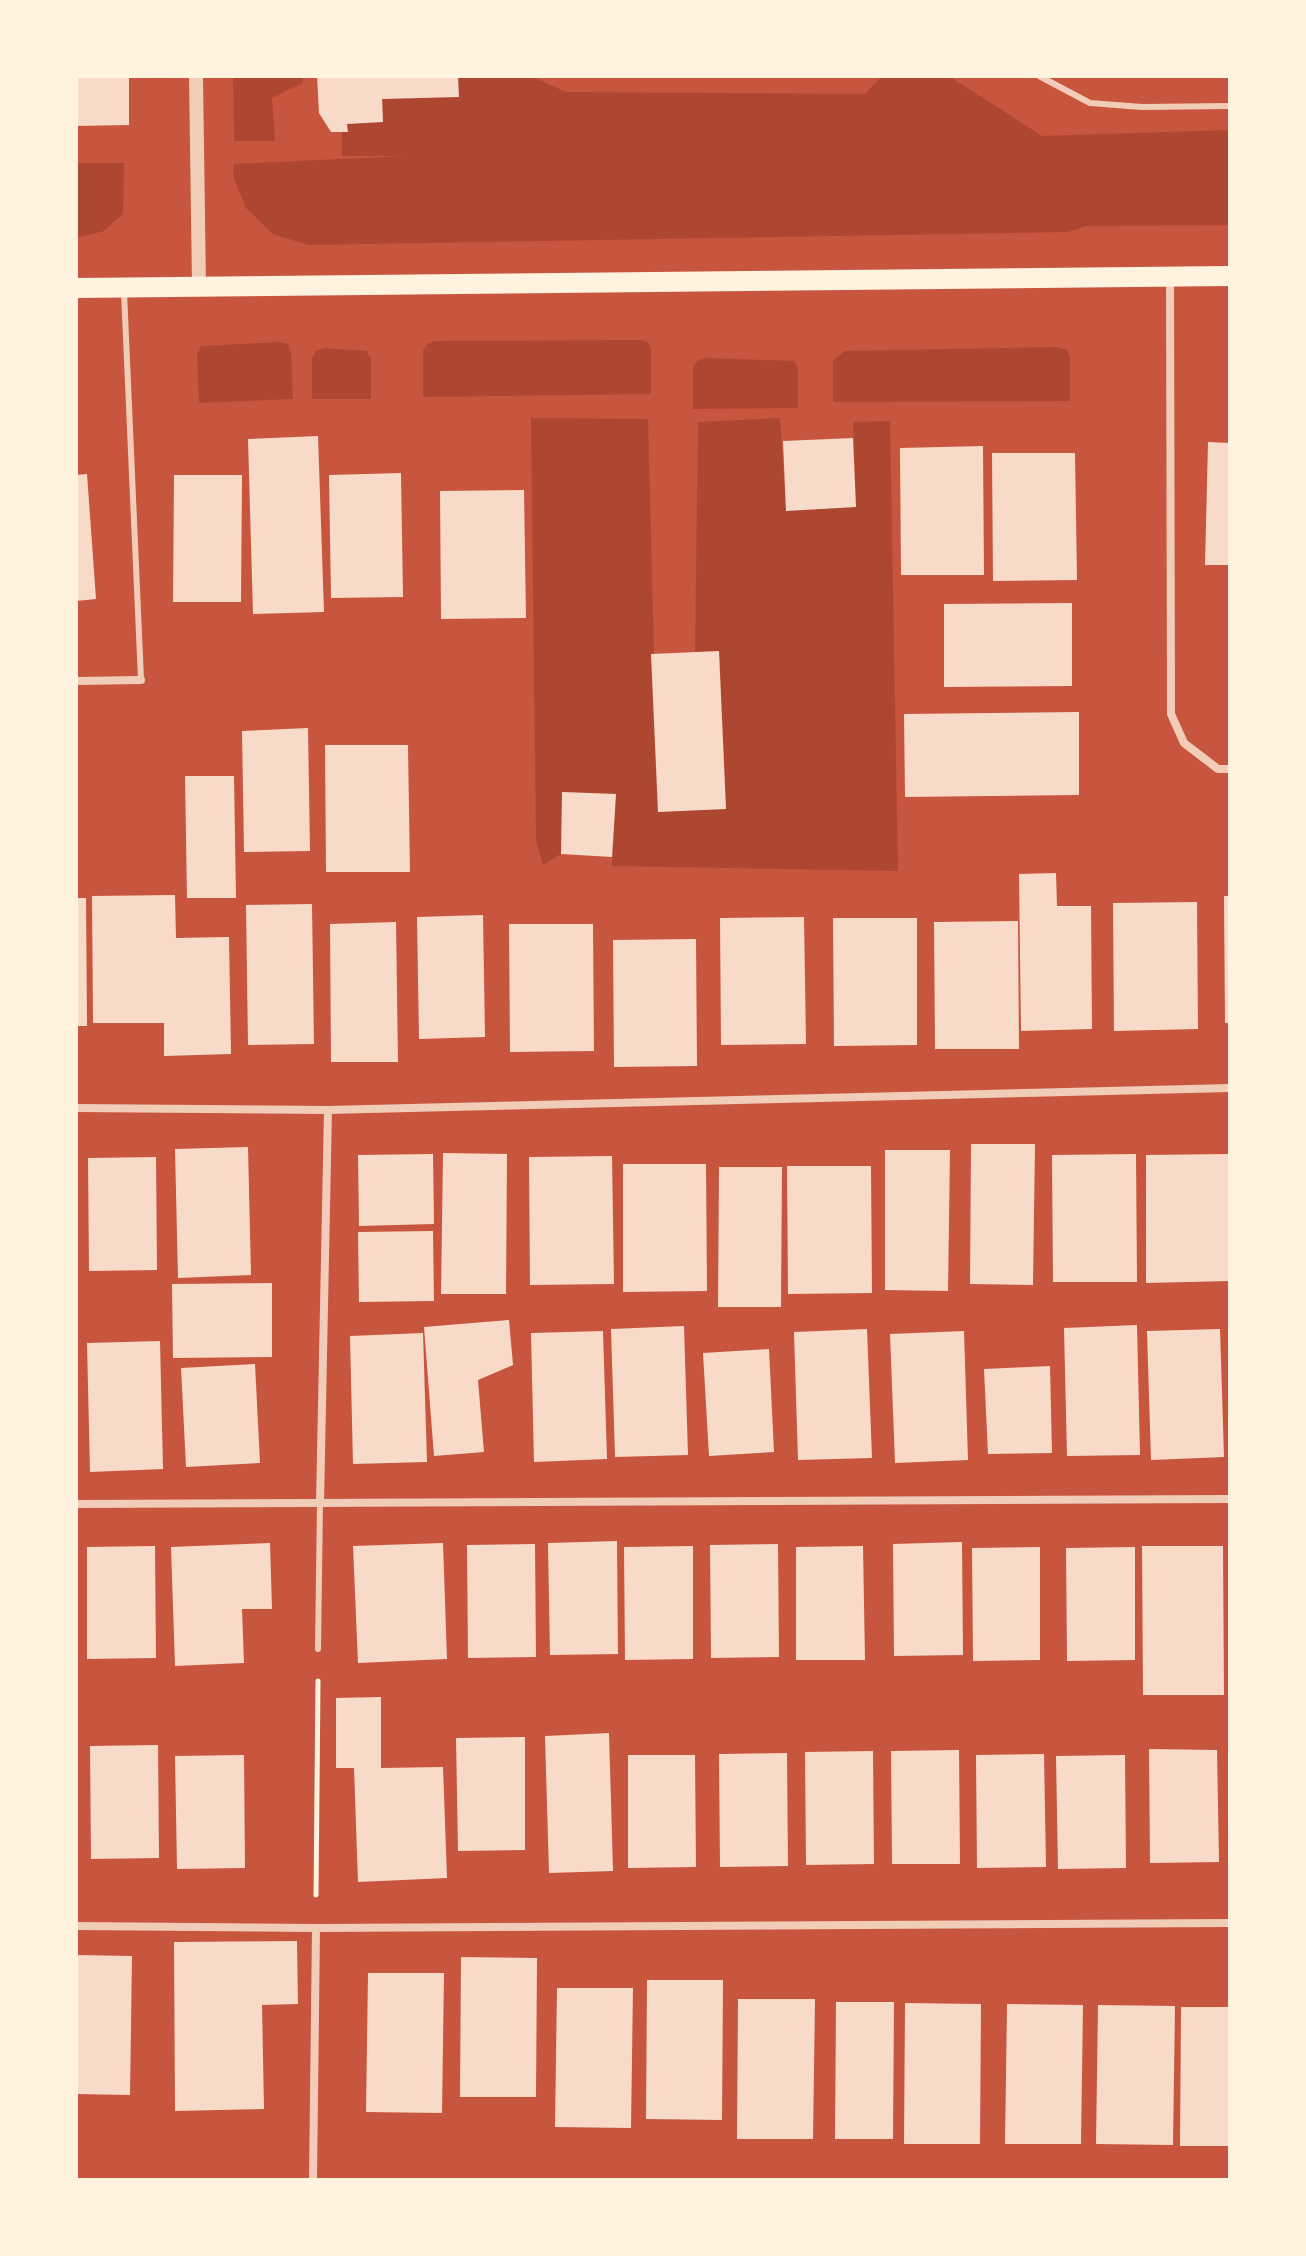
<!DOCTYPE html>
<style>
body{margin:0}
#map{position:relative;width:1306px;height:2256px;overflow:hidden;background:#c8553d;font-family:"Crimson Pro",serif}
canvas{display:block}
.frame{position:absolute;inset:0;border:78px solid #fff3e0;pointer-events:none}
</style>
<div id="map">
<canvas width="1306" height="2256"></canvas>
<div class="frame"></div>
</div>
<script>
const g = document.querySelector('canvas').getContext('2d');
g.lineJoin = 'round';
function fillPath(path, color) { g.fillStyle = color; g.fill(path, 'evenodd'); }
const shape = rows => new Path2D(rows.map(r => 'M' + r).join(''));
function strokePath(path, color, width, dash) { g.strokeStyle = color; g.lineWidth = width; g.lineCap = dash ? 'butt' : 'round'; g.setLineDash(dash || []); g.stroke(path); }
fillPath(shape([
 [233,76,303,76,303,83,272,98,275,141,234,141],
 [458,76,531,76,566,92,865,94,882,76,949,76,1042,136,1230,130,1230,225,1086,226,1068,232,308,245,273,234,246,208,233,176,234,164,405,156,342,156,342,132,347,124,382,122,383,99,458,96],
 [76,163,124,163,123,214,104,231,76,238],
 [640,340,647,342,651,349,651,394,423,397,423,351,427,344,435,341],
 [280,342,288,344,291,352,293,399,199,403,197,354,201,346],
 [1058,347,1067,350,1070,357,1070,401,833,402,833,361,845,351],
 [324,348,367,351,371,359,371,399,312,399,312,358,316,351],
 [705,358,794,361,798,368,798,408,693,409,693,368,697,361],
 [531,418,648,419,658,812,726,808,719,652,695,653,698,422,780,418,786,510,856,507,853,422,890,421,898,871,612,866,616,794,563,792,561,854,543,865,536,841]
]), '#ae4732');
fillPath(shape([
 [76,76,129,76,129,125,76,126],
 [317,76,458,76,459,97,382,99,383,122,347,124,348,132,331,132,319,113],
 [318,436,324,612,253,614,248,439],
 [853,438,856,507,786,511,783,441],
 [1208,442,1230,443,1230,565,1205,565],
 [983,446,984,575,901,575,900,448],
 [992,453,1075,453,1077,580,993,581],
 [401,473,403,597,331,598,329,475],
 [87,474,96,599,76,601,76,475],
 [174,475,242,475,241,602,173,602],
 [524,490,526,618,441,619,440,491],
 [1072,603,1072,686,944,687,944,604],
 [719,651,726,809,658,812,651,654],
 [1079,712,1079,795,905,797,904,714],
 [308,728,310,851,244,852,242,731],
 [325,745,408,745,410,872,326,872],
 [185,776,234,776,236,898,187,898],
 [562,792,616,794,612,857,561,854],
 [1056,873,1057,906,1091,906,1092,1029,1021,1031,1019,874],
 [175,895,176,938,229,937,231,1054,164,1056,164,1023,93,1023,92,896],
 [1224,896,1230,896,1230,1023,1225,1023],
 [76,898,86,898,87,1026,76,1026],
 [1197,902,1198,1029,1114,1031,1113,903],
 [312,904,314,1044,248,1045,246,905],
 [483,915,485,1037,419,1039,417,917],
 [804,917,806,1044,721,1045,720,918],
 [833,918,917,918,917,1045,834,1046],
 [1018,921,1019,1049,935,1049,934,922],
 [396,922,398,1062,331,1062,330,924],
 [509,924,593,924,594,1051,510,1052],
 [696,939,697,1066,614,1067,613,940],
 [971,1144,1035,1144,1033,1285,970,1284],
 [248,1147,251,1275,178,1278,175,1149],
 [885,1150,950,1150,948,1291,885,1290],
 [443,1153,507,1154,506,1294,441,1294],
 [433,1154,434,1224,359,1226,358,1155],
 [1136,1154,1137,1282,1053,1282,1052,1155],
 [1229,1154,1230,1281,1146,1283,1146,1155],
 [612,1156,614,1284,530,1285,529,1157],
 [156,1157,157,1270,89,1271,88,1158],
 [623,1164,706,1164,707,1291,623,1292],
 [787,1166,871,1166,872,1293,788,1294],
 [719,1167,782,1167,781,1307,718,1307],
 [433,1231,434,1301,359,1302,358,1232],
 [272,1283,272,1357,173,1358,172,1284],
 [509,1320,513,1365,478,1380,484,1452,434,1456,424,1327],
 [1137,1325,1140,1455,1067,1456,1064,1328],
 [684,1326,688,1455,615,1457,611,1329],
 [867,1329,872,1458,798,1460,794,1332],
 [1220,1329,1224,1457,1151,1460,1147,1331],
 [603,1331,607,1459,534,1462,531,1333],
 [964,1331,968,1460,895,1463,890,1334],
 [423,1333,427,1462,353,1464,350,1336],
 [160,1341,163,1469,90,1472,87,1343],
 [769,1349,774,1452,709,1456,703,1353],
 [255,1364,260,1463,186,1467,181,1368],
 [1050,1366,1052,1453,988,1454,984,1369],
 [617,1541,618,1654,550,1655,548,1543],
 [962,1542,963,1655,894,1656,893,1544],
 [270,1543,272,1609,242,1609,244,1663,175,1666,171,1547],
 [443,1543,447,1659,358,1663,353,1546],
 [535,1544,536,1657,468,1658,467,1545],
 [778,1544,779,1657,711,1658,710,1545],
 [155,1546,156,1658,87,1659,87,1547],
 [693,1546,693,1659,625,1660,624,1547],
 [863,1546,865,1660,796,1660,796,1547],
 [1142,1546,1223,1546,1224,1695,1143,1695],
 [1040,1547,1040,1660,973,1661,972,1548],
 [1135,1547,1135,1660,1067,1661,1066,1548],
 [381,1697,381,1768,443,1767,447,1878,358,1882,354,1768,336,1768,336,1698],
 [609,1733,613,1871,549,1873,545,1736],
 [525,1737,525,1850,458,1851,456,1738],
 [158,1745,159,1858,91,1859,90,1746],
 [1149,1749,1217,1750,1219,1862,1150,1863],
 [959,1750,960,1864,892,1864,891,1751],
 [873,1751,874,1864,806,1865,805,1752],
 [787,1753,788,1866,720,1867,719,1754],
 [1044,1754,1046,1867,977,1868,976,1755],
 [244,1755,245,1868,177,1869,175,1756],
 [628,1755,695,1755,696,1867,628,1868],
 [1125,1755,1126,1868,1058,1869,1056,1756],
 [297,1941,298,2004,262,2005,264,2109,175,2111,174,1942],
 [76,1955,132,1956,130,2095,76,2094],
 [461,1957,537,1958,536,2097,460,2097],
 [368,1973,444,1973,442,2113,366,2112],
 [647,1980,723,1980,722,2120,646,2119],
 [557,1988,633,1988,631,2128,555,2127],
 [738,1999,815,1999,813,2139,737,2139],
 [836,2002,894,2002,893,2139,835,2139],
 [905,2003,981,2004,980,2144,904,2144],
 [1007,2004,1083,2005,1081,2144,1005,2144],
 [1098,2005,1175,2006,1173,2145,1096,2144],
 [1181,2007,1230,2007,1230,2146,1180,2146]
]), '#f7dbc8');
strokePath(shape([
 [316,1895,318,1681]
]), '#fff3e0', 5);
strokePath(shape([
 [1039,76,1090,103,1142,107,1230,106],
 [124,292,141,680],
 [318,1649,320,1503]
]), '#f1ccb7', 6);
strokePath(shape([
 [1170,277,1171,714,1184,743,1218,769,1230,769],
 [76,681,141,680],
 [76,1108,328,1110,1230,1088],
 [320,1503,328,1110],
 [76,1504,1230,1499],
 [76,1926,316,1928,1230,1923],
 [313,2180,316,1928]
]), '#f1ccb7', 8);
strokePath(shape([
 [196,76,199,286]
]), '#f1ccb7', 14);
strokePath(shape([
 [76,288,1230,276]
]), '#fff3e0', 20);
</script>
